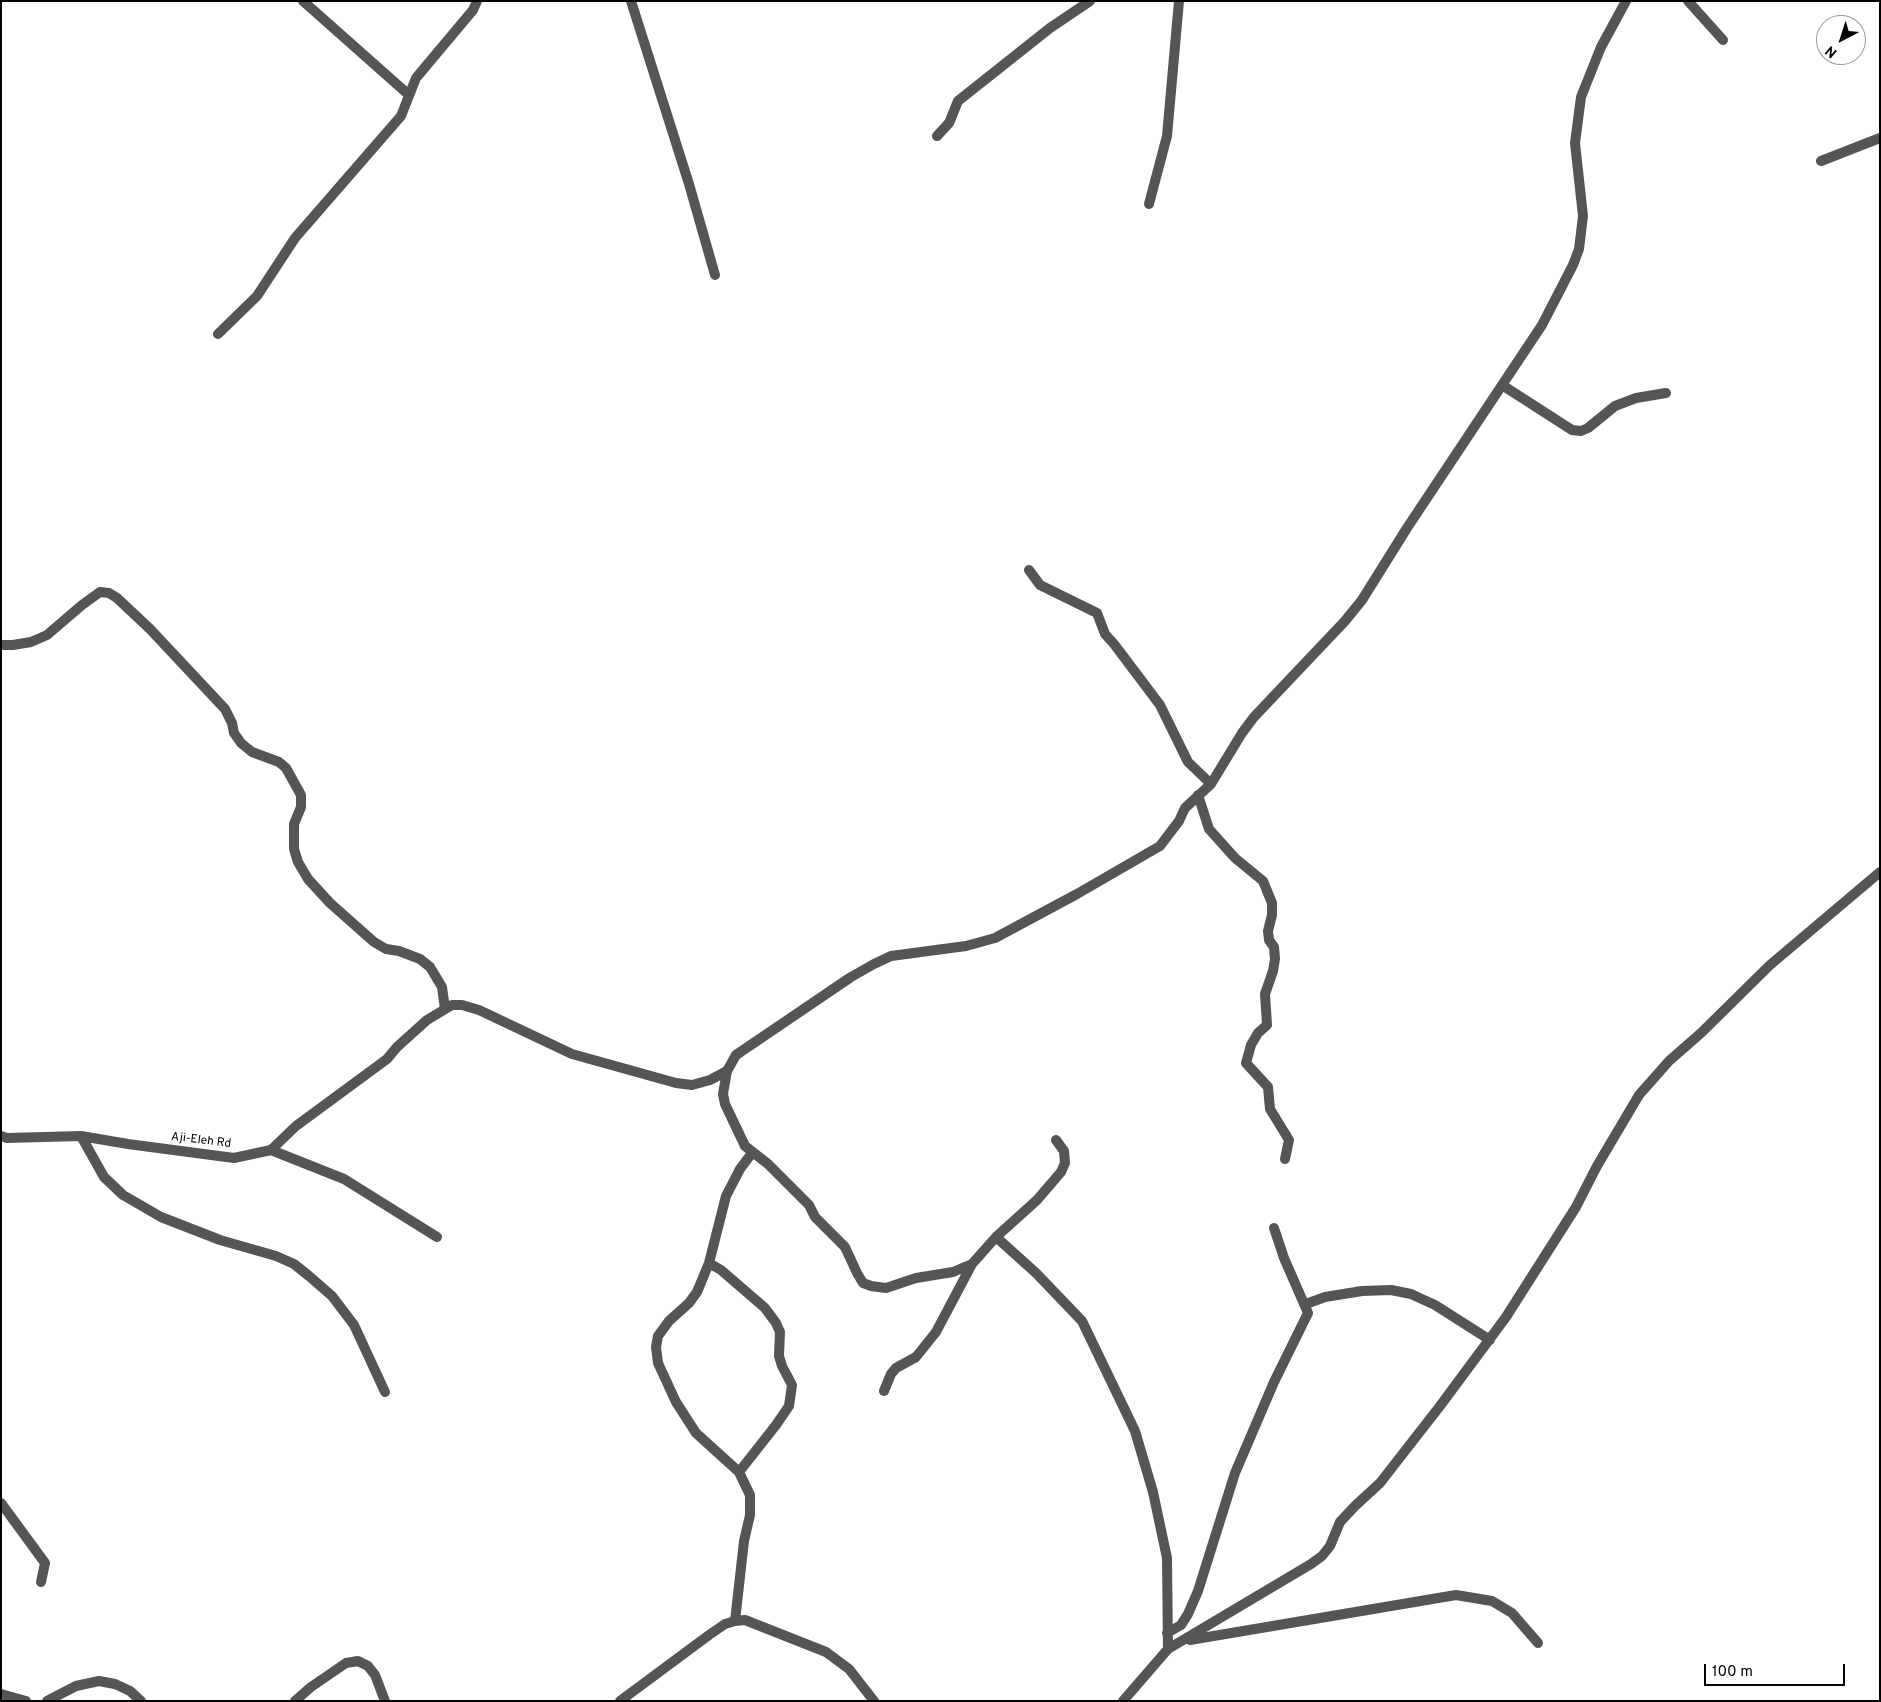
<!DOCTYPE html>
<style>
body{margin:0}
#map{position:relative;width:1881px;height:1702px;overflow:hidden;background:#fff;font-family:Overpass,sans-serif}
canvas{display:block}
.frame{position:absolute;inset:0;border:2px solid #000;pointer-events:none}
.north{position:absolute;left:1816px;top:15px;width:50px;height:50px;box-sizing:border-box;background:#fff;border:1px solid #999;border-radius:50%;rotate:220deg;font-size:14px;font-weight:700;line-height:20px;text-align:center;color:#000}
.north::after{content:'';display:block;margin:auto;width:18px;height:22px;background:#000;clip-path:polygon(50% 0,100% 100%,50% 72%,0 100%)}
.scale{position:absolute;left:1704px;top:1664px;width:141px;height:22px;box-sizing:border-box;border:2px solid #000;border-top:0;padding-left:6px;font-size:15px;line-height:18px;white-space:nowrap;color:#000;-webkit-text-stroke:4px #fff;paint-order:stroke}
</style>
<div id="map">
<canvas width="1881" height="1702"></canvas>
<div class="frame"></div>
<div class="north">N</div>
<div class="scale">100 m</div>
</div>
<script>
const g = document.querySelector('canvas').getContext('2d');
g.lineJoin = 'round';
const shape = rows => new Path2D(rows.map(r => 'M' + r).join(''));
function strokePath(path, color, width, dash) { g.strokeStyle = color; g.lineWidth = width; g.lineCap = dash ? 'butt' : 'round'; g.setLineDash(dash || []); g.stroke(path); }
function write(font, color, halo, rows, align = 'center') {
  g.font = font + ' Overpass,sans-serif'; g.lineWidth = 4; g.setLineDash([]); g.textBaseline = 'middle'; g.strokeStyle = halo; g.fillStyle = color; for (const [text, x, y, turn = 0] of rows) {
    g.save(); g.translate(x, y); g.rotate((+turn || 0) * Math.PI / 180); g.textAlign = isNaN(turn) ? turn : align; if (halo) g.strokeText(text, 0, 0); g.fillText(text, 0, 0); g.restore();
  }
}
strokePath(shape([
 [303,1,409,95],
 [631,1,689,184,715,275],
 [1688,1,1723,40],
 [937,136,949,123,958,101,1050,28,1090,1],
 [1821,161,1880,138],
 [1149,204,1167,136,1179,1],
 [218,334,257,296,295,238,401,116,416,78,473,10,477,1],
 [1502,385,1572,430,1581,431,1588,428,1615,406,1636,398,1666,393],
 [1029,570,1040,585,1097,613,1105,634,1114,644,1160,705,1188,762,1211,784],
 [1,645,13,645,31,642,47,635,82,605,100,592,109,593,117,598,150,629,225,709,232,723,234,733,241,743,252,752,279,762,286,768,301,795,301,807,294,824,294,849,298,862,308,879,330,903,374,942,386,949,399,951,420,959,430,967,442,987,445,1009],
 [1198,795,1209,829,1235,858,1263,881,1272,903,1272,915,1268,931,1269,940,1274,947,1275,959,1273,971,1265,994,1267,1025,1258,1033,1251,1045,1246,1063,1268,1087,1270,1109,1289,1140,1285,1159],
 [1,1136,7,1138,81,1136,128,1144,234,1158,271,1150,344,1179,437,1237],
 [81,1136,104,1177,123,1195,161,1217,220,1240,276,1256,294,1264,309,1276,332,1296,354,1325,385,1392],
 [271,1150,296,1126,387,1059,397,1047,427,1020,452,1005,462,1005,479,1010,572,1054,676,1083,692,1085,710,1080,727,1071],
 [996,1237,1036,1273,1082,1321,1135,1431,1153,1492,1167,1558,1168,1649],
 [709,1263,721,1270,765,1308,776,1323,780,1332,779,1356,782,1366,792,1385,789,1406,776,1425,739,1472],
 [972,1264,953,1272,916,1278,886,1288,871,1286,863,1283,857,1273,845,1247,815,1217,809,1205,768,1164,745,1146,725,1104,723,1094,727,1071,736,1055,851,977,874,964,891,956,966,946,995,938,1077,894,1160,846,1179,821,1185,808,1211,784,1242,733,1254,717,1345,621,1362,600,1407,528,1542,325,1573,265,1579,249,1583,216,1575,143,1581,97,1601,47,1626,1],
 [1306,1304,1325,1297,1362,1291,1391,1290,1411,1294,1435,1305,1490,1340],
 [884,1391,891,1374,896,1368,916,1357,936,1332,972,1264,996,1237,1037,1200,1061,1172,1065,1163,1064,1151,1056,1140],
 [1,1503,45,1563,41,1582],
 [735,1621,744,1541,750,1515,750,1495,739,1472,696,1433,676,1402,658,1363,656,1347,658,1336,669,1321,689,1303,697,1292,709,1263,726,1196,740,1169,752,1153],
 [1167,1633,1181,1625,1188,1614,1198,1591,1235,1473,1274,1382,1308,1313,1284,1258,1274,1228],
 [1190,1640,1456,1595,1492,1601,1512,1613,1538,1643],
 [1,1694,26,1701],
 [47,1701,76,1686,99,1681,115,1684,130,1691,141,1701],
 [295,1701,311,1687,346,1663,358,1661,368,1666,375,1675,385,1701],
 [620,1701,709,1635,725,1624,735,1621,745,1620,826,1652,849,1669,874,1701],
 [1123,1701,1168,1649,1311,1564,1322,1556,1330,1546,1340,1522,1355,1506,1380,1483,1440,1406,1506,1317,1576,1207,1597,1166,1639,1095,1669,1061,1701,1033,1770,965,1880,872]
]), '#555', 10);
write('12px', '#000', '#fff', [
 ["Aji-Eleh Rd",201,1141,7]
]);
</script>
